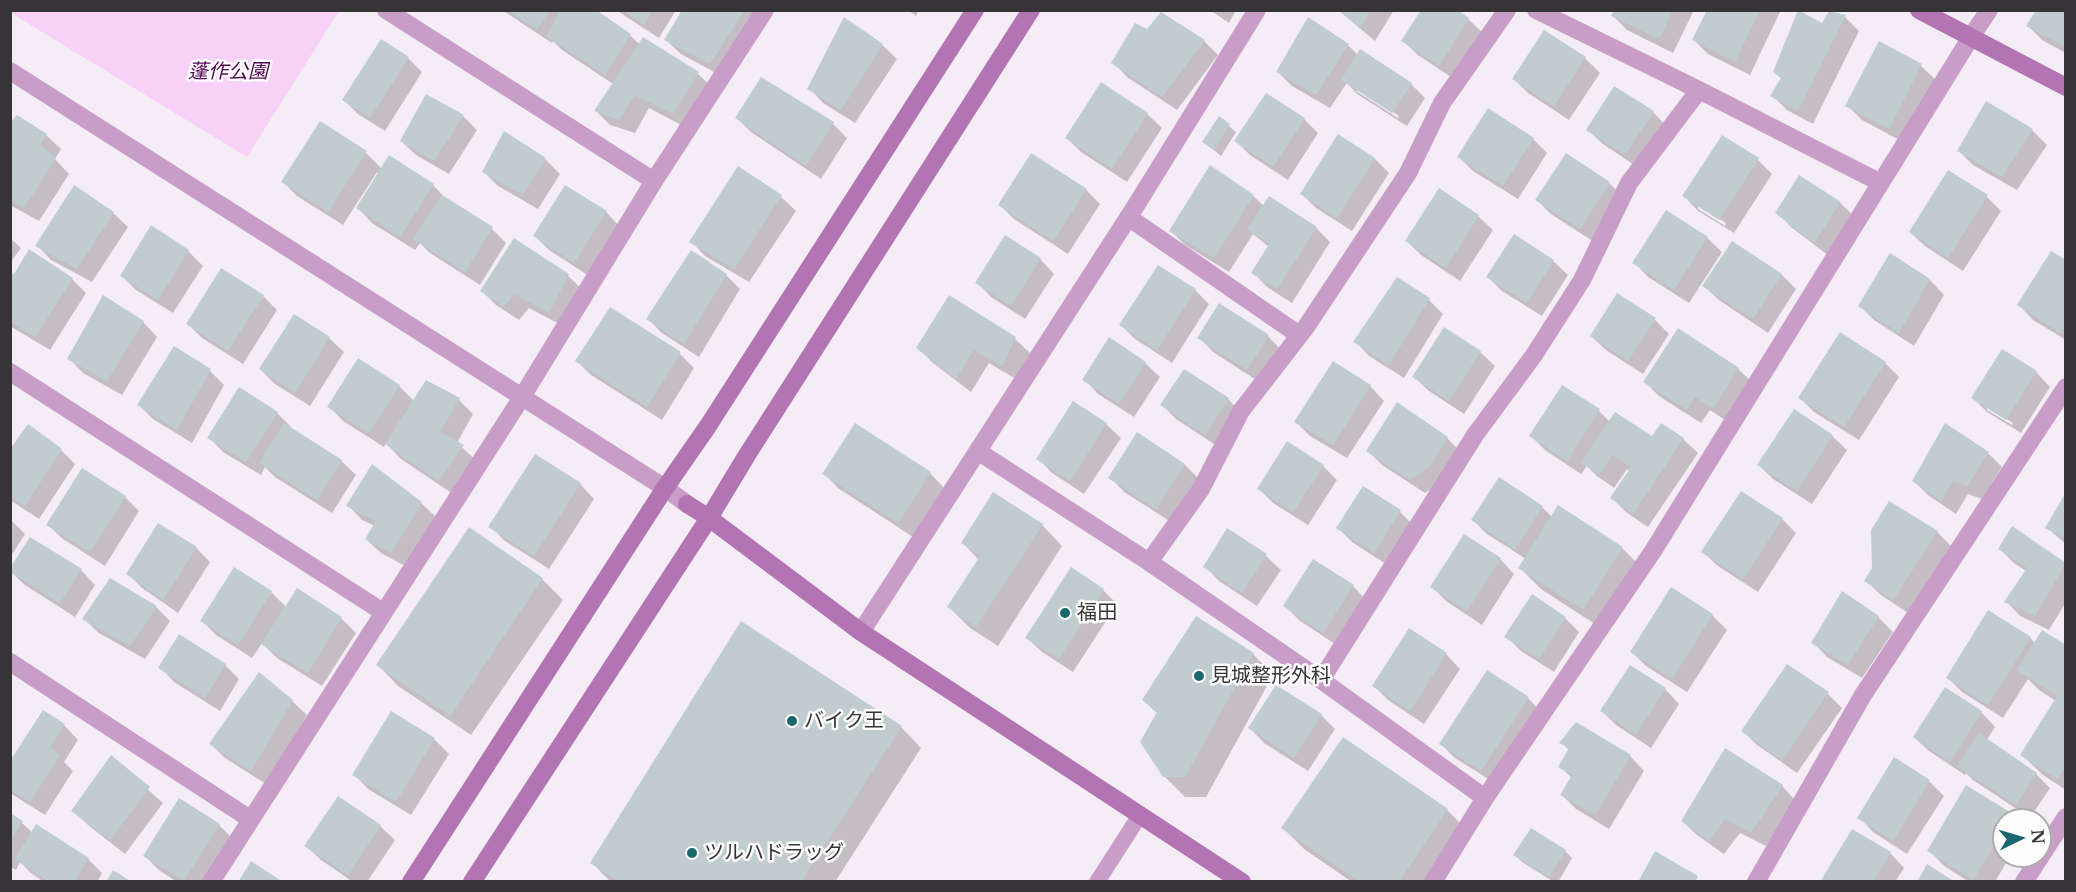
<!DOCTYPE html>
<meta charset="utf-8">
<style>
body{margin:0}
#map{position:relative;width:2076px;height:892px;overflow:hidden;background:#f5edf5;font-family:"Libre Baskerville",serif}
canvas{display:block}
.frame{position:absolute;inset:0;border:12px solid #373437;pointer-events:none}
.north{position:absolute;left:1992px;top:808px;width:60px;height:60px;box-sizing:border-box;background:#fefdfe;border:2px solid #aeadae;border-radius:50%;rotate:85deg;font-size:16px;font-weight:700;line-height:24px;text-align:center;color:#373437}
.north::after{content:'';display:block;margin:auto;width:21px;height:27px;background:#1b676f;clip-path:polygon(50% 0,100% 100%,50% 72%,0 100%)}
</style>
<div id="map">
<canvas width="2076" height="892"></canvas>
<div class="frame"></div>
<div class="north">N</div>
</div>
<script>
const g = document.querySelector('canvas').getContext('2d');
g.lineJoin = 'round';
function fillPath(path, color) { g.fillStyle = color; g.fill(path, 'evenodd'); }
const shape = rows => new Path2D(rows.map(r => 'M' + r).join(''));
function strokePath(path, color, width, dash) { g.strokeStyle = color; g.lineWidth = width; g.lineCap = dash ? 'butt' : 'round'; g.setLineDash(dash || []); g.stroke(path); }
function write(font, color, halo, rows, align = 'center') {
  g.font = font + ' "Libre Baskerville","Noto Sans JP",serif'; g.lineWidth = 5; g.setLineDash([]); g.textBaseline = 'middle'; g.strokeStyle = halo; g.fillStyle = color; for (const [text, x, y, turn = 0] of rows) {
    g.save(); g.translate(x, y); g.rotate((+turn || 0) * Math.PI / 180); g.textAlign = isNaN(turn) ? turn : align; if (halo) g.strokeText(text, 0, 0); g.fillText(text, 0, 0); g.restore();
  }
}
fillPath(shape([
 [10,11,11,10,339,11,247,157,11,13]
]), '#f8d1f8');
fillPath(shape([
 [502,10,594,10,630,35,640,45,644,39,698,74,713,88,687,128,649,108,635,133,610,125,596,111,613,84,562,50,553,41,552,43],
 [616,10,676,10,659,38],
 [684,10,767,10,725,78,681,54,666,40],
 [908,10,919,10,916,16],
 [1210,10,1236,10,1229,23],
 [1338,10,1394,10,1375,41],
 [1455,10,1468,19,1483,33,1454,79,1418,55,1403,41],
 [1616,10,1694,10,1673,53,1627,30,1613,16],
 [1708,10,1781,10,1750,75,1708,54,1694,40],
 [2066,10,2066,53,2042,40,2028,26],
 [1845,17,1859,31,1813,124,1787,110,1772,95,1823,25],
 [1147,31,1204,41,1218,55,1177,110,1127,77,1113,62],
 [1544,32,1585,58,1600,73,1569,120,1528,93,1514,79],
 [1880,44,1921,66,1936,80,1903,142,1862,120,1847,105],
 [882,45,897,59,855,123,823,103,809,88],
 [1348,45,1358,55,1411,84,1425,98,1407,126,1357,94,1347,83,1330,108,1292,86,1278,72],
 [1358,89,1399,116,1398,118,1356,91],
 [408,58,422,72,385,131,358,114,344,100],
 [762,79,833,124,847,138,821,179,751,132,737,118],
 [1102,85,1147,114,1162,128,1127,182,1081,152,1067,138],
 [1986,103,2032,130,2047,145,2017,190,1973,165,1959,151],
 [1653,112,1667,127,1640,169,1603,144,1588,130],
 [463,116,477,130,449,174,416,155,401,141],
 [1219,118,1236,132,1221,156,1204,142],
 [1304,119,1318,133,1288,180,1250,155,1236,141],
 [10,124,46,135,61,149,55,159,69,174,39,221,10,205],
 [505,134,545,159,560,174,538,209,498,186,484,172],
 [1339,136,1375,159,1389,173,1352,231,1316,208,1302,194],
 [1533,139,1547,153,1518,199,1473,171,1459,157],
 [366,153,382,169,433,185,447,200,492,229,506,243,480,285,430,253,420,243,415,250,372,223,358,208,379,174,377,172,343,225,297,196,283,182],
 [1566,155,1609,183,1624,197,1594,242,1551,214,1537,200],
 [1758,160,1772,174,1734,233,1698,211,1684,196],
 [1698,205,1726,223,1725,226,1698,209],
 [1210,167,1253,196,1264,206,1316,228,1330,242,1292,303,1267,287,1253,272,1269,247,1253,234,1229,272,1185,245,1171,231],
 [739,169,781,197,796,211,749,282,705,256,691,241],
 [1086,190,1100,204,1068,254,1014,219,999,204],
 [1987,197,2001,211,1963,271,1925,246,1910,232],
 [1840,203,1855,217,1829,256,1791,227,1777,212],
 [606,212,620,227,589,276,549,250,535,236],
 [113,213,128,227,92,282,51,260,37,245],
 [1478,216,1493,230,1460,281,1421,255,1407,241],
 [152,228,188,251,203,266,173,313,136,290,122,276],
 [1514,236,1553,261,1568,275,1542,316,1502,291,1488,277],
 [10,238,21,248,10,263],
 [1707,238,1722,252,1689,303,1648,277,1634,262],
 [514,240,568,276,583,290,563,326,529,308,519,320,496,305,482,291],
 [1732,243,1782,275,1796,289,1768,333,1719,300,1704,286],
 [1890,255,1930,280,1944,295,1914,346,1874,320,1860,306],
 [1040,259,1054,274,1025,319,991,297,977,282],
 [2066,262,2066,340,2033,320,2019,305],
 [10,274,72,279,86,293,50,350,10,326],
 [726,275,740,289,699,357,662,333,648,319],
 [1195,290,1209,304,1172,363,1135,339,1121,325],
 [1618,295,1655,320,1669,334,1643,374,1606,350,1591,336],
 [263,296,277,310,243,364,202,338,188,324],
 [950,297,1015,339,1030,353,1016,379,989,363,971,392,932,362,918,348],
 [1429,300,1443,314,1404,378,1369,356,1355,341],
 [610,309,680,354,694,368,662,420,591,375,577,361],
 [143,322,157,337,122,395,83,373,69,358],
 [1268,336,1282,351,1261,383,1213,352,1199,337],
 [329,338,344,352,310,406,275,384,260,369],
 [1480,352,1495,366,1464,414,1429,391,1414,377],
 [1145,363,1160,377,1134,417,1098,394,1084,379],
 [1885,363,1899,377,1859,440,1814,412,1800,398],
 [1738,369,1753,383,1728,422,1710,410,1701,423,1659,396,1645,382],
 [210,371,224,385,192,443,153,419,139,405],
 [2036,372,2050,387,2021,433,1987,412,1973,398],
 [1987,406,2013,423,2012,425,1987,410],
 [426,382,459,400,473,414,457,443,477,461,453,494,401,459,386,443,384,447,343,421,329,406,399,386,414,401],
 [1370,386,1384,401,1347,458,1310,436,1296,422],
 [1562,387,1599,411,1610,422,1652,438,1661,425,1683,439,1698,453,1648,527,1626,512,1612,498,1630,471,1627,469,1614,488,1597,476,1587,466,1581,474,1545,450,1531,436],
 [1228,399,1242,414,1220,448,1176,419,1162,405],
 [277,413,291,427,290,428,341,461,356,475,332,513,275,477,265,467,261,475,223,452,209,437],
 [1106,424,1121,438,1084,494,1052,473,1038,458],
 [1138,434,1185,465,1199,479,1171,522,1124,492,1110,477],
 [1832,436,1847,450,1812,504,1773,479,1759,465],
 [1447,438,1461,452,1444,480,1425,493,1382,465,1368,451],
 [61,450,75,464,39,519,10,500,10,452],
 [1988,453,2002,467,1982,499,1968,494,1956,514,1928,495,1914,481],
 [1323,466,1337,480,1308,525,1273,503,1259,489],
 [824,473,930,473,944,488,913,537,838,488],
 [580,484,594,499,549,569,505,541,490,526],
 [1364,488,1400,512,1414,526,1389,566,1352,542,1338,528],
 [2066,495,2066,544,2046,527],
 [125,497,139,511,105,566,63,539,48,525],
 [421,503,436,517,405,566,381,553,366,539,375,526,362,520,348,505],
 [1542,507,1552,517,1559,507,1622,548,1643,569,1604,630,1541,589,1520,568,1526,559,1487,534,1473,520],
 [10,519,25,534,10,558],
 [1782,519,1796,533,1758,592,1718,566,1703,552],
 [1042,525,1062,546,998,646,970,628,949,607,979,560,963,543],
 [2013,528,2066,565,2066,602,2049,630,2020,616,2006,601,2026,571,2014,563,2000,549],
 [1228,530,1266,556,1281,570,1257,606,1219,581,1205,566],
 [1937,532,1951,546,1908,613,1881,595,1866,581,1874,568],
 [196,548,210,562,178,613,142,588,128,574],
 [1500,559,1514,574,1482,625,1446,601,1432,587],
 [81,570,95,585,75,617,25,585,10,571],
 [542,579,563,600,471,735,398,686,378,665],
 [1353,586,1367,601,1338,646,1299,620,1285,606],
 [1672,589,1712,615,1727,630,1687,692,1646,666,1632,652],
 [297,590,341,618,356,633,322,686,277,658,262,643,252,658,216,635,202,621,271,592,286,607],
 [1103,590,1117,604,1073,672,1042,652,1027,638],
 [1842,594,1878,617,1893,632,1862,678,1827,657,1813,642],
 [156,607,170,621,145,659,99,633,84,619],
 [1565,618,1579,632,1554,672,1521,651,1506,636],
 [2030,638,2035,643,2066,647,2066,790,2043,775,2022,755,2056,701,2039,690,2028,679,2003,718,1962,692,1948,678],
 [1253,654,1273,675,1206,797,1185,797,1164,776,1158,714,1143,700],
 [1446,654,1460,669,1424,724,1388,700,1374,686],
 [225,665,239,679,220,711,174,682,160,667],
 [1665,689,1679,704,1651,748,1616,725,1602,711],
 [1828,694,1842,708,1797,773,1757,745,1743,731],
 [1528,698,1542,713,1496,784,1455,758,1441,744],
 [292,701,307,715,266,784,225,758,211,744],
 [1981,712,1995,727,1986,741,2036,774,2050,788,2030,818,1973,780,1966,773,1965,775,1929,751,1914,737],
 [391,713,434,739,449,754,411,815,368,789,354,774],
 [1321,715,1335,729,1308,771,1264,743,1250,728],
 [64,725,78,740,64,762,73,771,45,815,10,793,10,764],
 [901,727,921,748,835,882,611,882,591,862],
 [1344,739,1447,810,1468,831,1434,882,1352,882,1304,849,1283,828],
 [1561,742,1630,756,1644,771,1609,829,1576,809,1562,795,1572,778,1560,767,1570,751],
 [111,757,163,803,125,854,88,825,73,810],
 [1895,759,1930,782,1944,796,1907,854,1873,832,1859,817],
 [1782,786,1796,801,1766,846,1740,833,1724,854,1697,835,1682,821],
 [10,815,22,823,33,833,88,859,102,873,97,882,44,882,31,873,20,862,16,870,10,867],
 [2012,815,2018,820,2004,820,2004,856,2010,856,1995,882,1969,882,1943,865,1929,850],
 [219,825,233,839,207,882,177,882,159,870,145,856],
 [380,826,395,840,367,882,353,882,321,860,306,846],
 [1565,851,1572,858,1558,882,1554,882,1522,862,1515,855],
 [1890,853,1904,868,1895,882,1821,882]
]), '#0003');
fillPath(shape([
 [507,10,550,10,537,30],
 [561,10,596,10,631,34,605,75,546,36],
 [622,10,653,10,644,25],
 [682,10,745,10,710,64,664,40],
 [1338,10,1371,10,1360,28],
 [1421,10,1458,10,1469,18,1439,66,1401,41],
 [1614,10,1673,10,1659,39,1611,16],
 [1707,10,1760,10,1735,62,1692,40],
 [1798,10,1822,23,1829,11,1846,15,1798,111,1770,96,1781,78,1773,72],
 [2036,10,2066,10,2066,47,2026,26],
 [1161,12,1205,40,1162,97,1111,63,1135,23,1147,29],
 [844,17,883,44,841,110,807,89],
 [1308,17,1349,44,1316,95,1276,72],
 [1544,30,1586,57,1554,106,1512,79],
 [643,37,699,72,673,114,634,95,620,120,594,111],
 [381,39,409,57,370,118,342,100],
 [1879,41,1922,64,1889,129,1845,106],
 [1360,49,1412,83,1392,113,1341,80],
 [761,77,834,122,806,166,735,118],
 [1101,82,1148,113,1112,169,1065,138],
 [1614,86,1654,111,1625,155,1586,130],
 [1266,93,1305,118,1273,167,1234,141],
 [426,94,464,115,434,161,400,141],
 [1986,101,2033,129,2002,177,1957,151],
 [1488,108,1534,138,1503,186,1457,157],
 [17,115,47,134,40,145,56,158,24,208,10,200,10,123],
 [1219,116,1230,124,1214,150,1202,142],
 [320,121,367,151,328,212,281,182],
 [504,131,546,158,523,195,482,172],
 [1338,134,1375,158,1337,218,1300,194],
 [1722,135,1759,158,1719,220,1682,196],
 [1031,153,1087,189,1053,241,998,205],
 [1566,153,1610,182,1580,229,1535,200],
 [389,155,434,184,400,237,356,208],
 [1210,165,1254,195,1214,258,1169,231],
 [738,166,782,195,734,269,689,242],
 [1948,170,1988,195,1948,258,1909,232],
 [1799,175,1841,202,1814,243,1775,213],
 [74,185,114,212,77,269,35,246],
 [565,185,607,211,574,263,533,236],
 [1439,188,1479,215,1446,268,1405,241],
 [442,195,493,227,465,272,413,239],
 [1269,196,1317,227,1277,289,1251,273,1269,244,1247,229],
 [1666,210,1708,237,1674,290,1632,263],
 [151,225,189,250,158,300,120,276],
 [1514,234,1554,260,1527,303,1486,277],
 [1005,235,1041,258,1011,306,975,283],
 [514,238,569,274,549,313,514,294,504,307,480,291],
 [1732,241,1782,274,1753,319,1702,286],
 [29,249,73,278,35,337,10,322,10,273,14,274],
 [691,250,727,274,684,344,646,319],
 [2051,251,2066,260,2066,323,2060,333,2017,305],
 [1890,253,1930,279,1899,333,1858,306],
 [1158,265,1196,289,1157,350,1119,325],
 [221,268,264,295,228,351,186,324],
 [1397,277,1430,298,1389,365,1353,342],
 [1617,293,1656,318,1628,361,1590,336],
 [103,295,144,321,107,381,67,359],
 [949,295,1016,337,1002,366,974,350,956,379,916,348],
 [1219,303,1269,335,1247,370,1197,338],
 [610,307,681,352,647,407,575,361],
 [294,314,330,337,295,393,259,369],
 [1444,327,1481,351,1449,401,1412,377],
 [1678,328,1739,368,1713,408,1695,397,1687,410,1643,382],
 [1840,332,1886,362,1844,427,1798,398],
 [1109,337,1146,362,1119,404,1082,380],
 [174,346,211,369,177,430,137,405],
 [2002,349,2037,371,2006,420,1971,398],
 [358,358,400,385,369,433,327,407],
 [1333,361,1371,385,1333,445,1294,422],
 [1184,369,1229,398,1205,435,1160,405],
 [426,380,460,398,440,432,464,445,438,481,385,444],
 [1562,385,1600,409,1567,461,1529,436],
 [239,387,278,412,246,462,207,438],
 [1073,401,1107,423,1070,481,1036,459],
 [1397,402,1448,437,1430,466,1410,480,1366,451],
 [1794,409,1833,435,1797,491,1757,465],
 [1615,412,1652,436,1661,423,1684,438,1633,514,1610,498,1631,467,1612,455,1599,475,1581,462],
 [284,423,342,460,317,500,259,463],
 [855,423,931,472,898,523,822,474],
 [1945,423,1989,452,1967,486,1953,481,1941,501,1912,481],
 [28,424,62,449,25,506,10,497,10,449],
 [1137,432,1185,464,1156,509,1108,478],
 [1287,441,1324,465,1293,512,1257,489],
 [535,454,581,483,534,556,488,527],
 [372,464,422,502,391,553,365,539,376,521,346,506],
 [82,468,126,496,90,552,46,525],
 [1499,477,1543,506,1515,549,1471,520],
 [1363,486,1401,510,1374,553,1336,528],
 [1741,491,1783,518,1743,579,1701,552],
 [993,492,1043,524,976,627,947,607,980,556,961,543],
 [2066,492,2066,539,2045,528],
 [1889,501,1938,531,1893,600,1864,581,1872,568,1871,530],
 [1558,505,1623,547,1583,610,1518,568],
 [158,523,197,547,163,600,126,574],
 [2012,526,2066,563,2035,616,2004,602,2027,568,1998,549],
 [469,527,543,578,450,716,376,665],
 [1227,528,1267,554,1242,593,1203,567],
 [1464,534,1501,558,1467,611,1430,587],
 [30,537,82,569,60,603,10,572,10,568],
 [1313,559,1354,585,1323,633,1283,606],
 [234,567,272,591,238,645,200,621],
 [1071,567,1104,589,1059,659,1025,638],
 [110,578,157,606,130,646,82,619],
 [1671,587,1713,614,1672,679,1630,652],
 [297,588,342,617,308,673,261,644],
 [1842,591,1879,616,1848,665,1811,643],
 [1532,594,1566,617,1539,659,1504,637],
 [1988,610,2031,637,1988,705,1946,678],
 [1196,616,1254,653,1185,777,1163,777,1140,742,1157,712,1142,700],
 [741,621,902,726,801,882,619,882,590,863],
 [1409,628,1447,653,1410,711,1372,686],
 [2042,630,2066,645,2066,765,2057,779,2020,755,2057,696,2017,670],
 [179,634,226,664,205,698,158,668],
 [1787,664,1829,692,1782,760,1741,731],
 [1630,665,1666,688,1636,734,1600,711],
 [1487,670,1529,697,1481,771,1439,744],
 [259,672,293,700,251,771,209,744],
 [1276,685,1322,714,1294,758,1248,728],
 [1945,687,1982,711,1950,762,1913,737],
 [43,710,65,724,50,747,60,755,30,802,10,790,10,761],
 [391,711,435,738,396,802,352,775],
 [1576,722,1631,755,1595,815,1560,795,1572,775,1558,767,1569,748,1559,743],
 [1979,733,2037,773,2016,805,1957,766],
 [1343,737,1448,809,1399,882,1360,882,1281,828],
 [1725,748,1783,785,1751,833,1725,819,1709,841,1681,821],
 [111,755,150,787,110,840,71,811],
 [1894,757,1930,780,1893,841,1857,818],
 [1966,785,2013,814,2009,820,2004,820,2004,829,1973,880,1927,851],
 [338,796,381,825,348,875,304,846],
 [179,798,220,824,184,881,143,856],
 [10,813,23,821,10,841],
 [36,824,89,858,74,882,49,882,15,859],
 [1531,828,1566,850,1549,877,1513,855],
 [1852,829,1891,852,1873,882,1820,882],
 [1655,851,1698,876,1695,882,1638,882],
 [251,861,283,882,238,882],
 [1927,864,1955,882,1917,882],
 [113,870,132,882,106,882]
]), '#c0ccce');
strokePath(shape([
 [1097,882,1140,815]
]), '#c89dc8', 16);
strokePath(shape([
 [386,10,654,181],
 [1536,10,1699,90,1881,183],
 [10,71,665,488,687,504],
 [1128,217,1299,335],
 [10,372,383,612],
 [979,452,1149,562,1321,680,1485,798],
 [1149,562,1201,489,1241,411,1306,327,1408,173,1442,103,1507,10],
 [861,632,1135,207,1257,10],
 [10,662,250,819],
 [1321,680,1475,435,1534,355,1582,280,1629,183,1699,90],
 [211,882,522,397,654,181,765,10],
 [1433,882,1485,798,1653,551,1971,37,1989,10],
 [1756,882,1863,695,2066,387],
 [2024,882,2066,817]
]), '#c89dc8', 18);
strokePath(shape([
 [1919,10,2066,87],
 [687,504,709,518,861,632,1242,882],
 [411,882,665,488,708,426,975,10],
 [472,882,709,518,747,455,1031,10]
]), '#b274b3', 18);
for (const [x, y, r, color] of [
 [1065,613,6,"#1b676f"],
 [1199,676,6,"#1b676f"],
 [792,721,6,"#1b676f"],
 [692,853,6,"#1b676f"]
]) { const dot = new Path2D(); dot.arc(x, y, r, 0, 2 * Math.PI); g.fillStyle = color; g.fill(dot); strokePath(dot, '#fefdfe', 2); }
write('italic 20px', '#520555', '#fefdfe', [
 ["蓬作公園",228,72]
]);
write('20px', '#373437', '#fefdfe', [
 ["福田",1077,613],
 ["見城整形外科",1211,676],
 ["バイク王",804,721],
 ["ツルハドラッグ",704,853]
], 'left');
</script>
